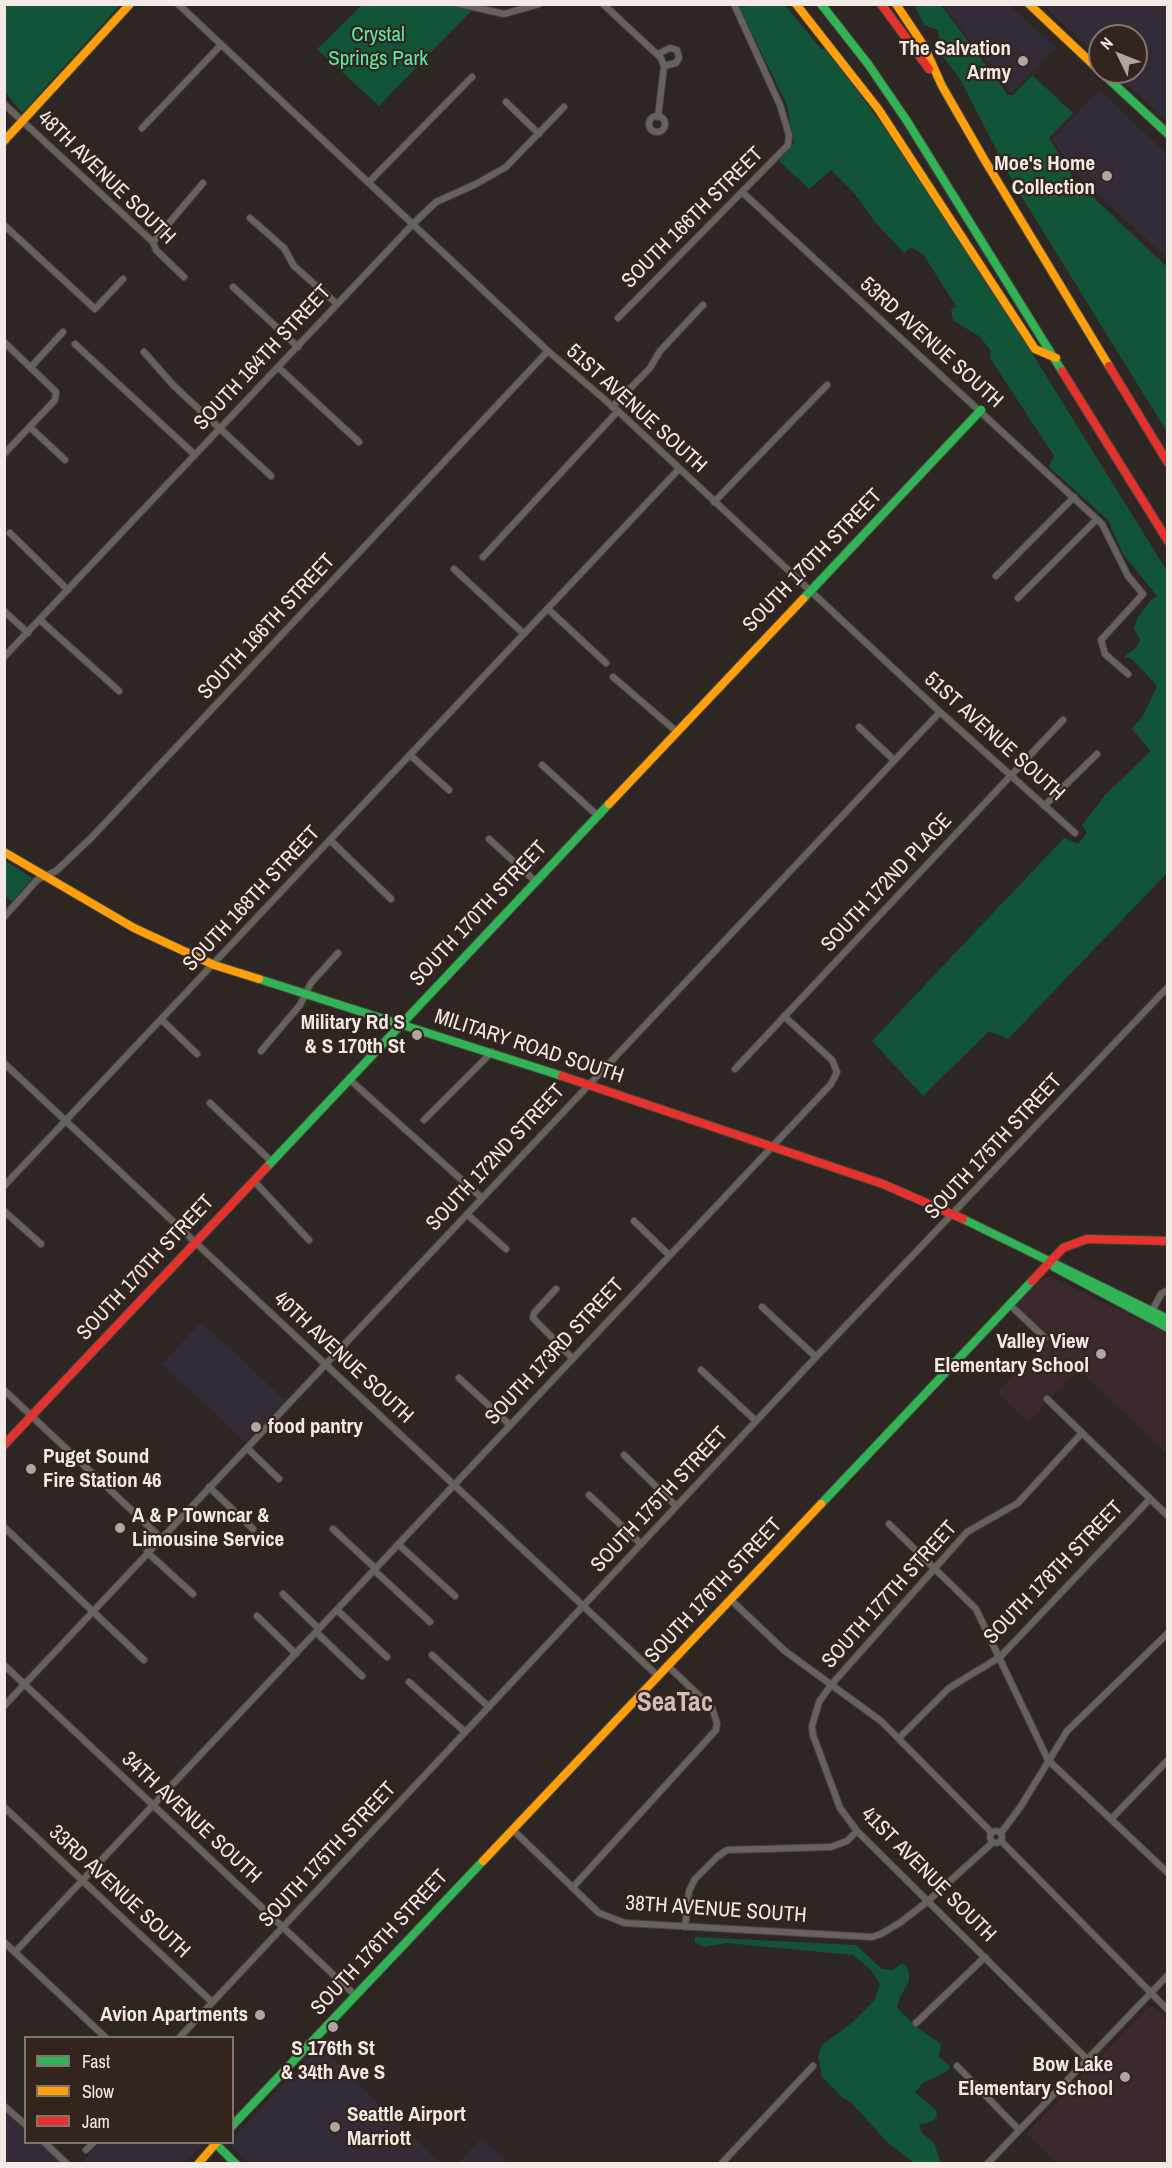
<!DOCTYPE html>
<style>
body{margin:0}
#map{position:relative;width:1172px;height:2168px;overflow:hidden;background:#2e2622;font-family:"Archivo Narrow",sans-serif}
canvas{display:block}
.frame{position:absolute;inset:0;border:6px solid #f4eae5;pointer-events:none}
.legend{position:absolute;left:24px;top:2036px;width:210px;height:108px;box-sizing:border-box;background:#33251d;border:2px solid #80746d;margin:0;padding:8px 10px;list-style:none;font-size:18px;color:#f4eae5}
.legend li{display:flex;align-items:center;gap:12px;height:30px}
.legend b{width:30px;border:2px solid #80746d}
.north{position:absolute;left:1088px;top:24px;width:60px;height:60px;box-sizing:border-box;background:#33251d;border:2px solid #80746d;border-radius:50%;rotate:313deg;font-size:16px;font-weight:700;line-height:24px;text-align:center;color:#f4eae5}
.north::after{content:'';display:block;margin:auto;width:21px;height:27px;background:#afa5a1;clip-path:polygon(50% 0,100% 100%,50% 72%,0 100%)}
</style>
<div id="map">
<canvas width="1172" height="2168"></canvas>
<div class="frame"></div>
<ul class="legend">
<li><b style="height:8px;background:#30b455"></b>Fast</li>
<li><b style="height:8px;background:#ff9f0a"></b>Slow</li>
<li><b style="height:8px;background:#e5322d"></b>Jam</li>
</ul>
<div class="north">N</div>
</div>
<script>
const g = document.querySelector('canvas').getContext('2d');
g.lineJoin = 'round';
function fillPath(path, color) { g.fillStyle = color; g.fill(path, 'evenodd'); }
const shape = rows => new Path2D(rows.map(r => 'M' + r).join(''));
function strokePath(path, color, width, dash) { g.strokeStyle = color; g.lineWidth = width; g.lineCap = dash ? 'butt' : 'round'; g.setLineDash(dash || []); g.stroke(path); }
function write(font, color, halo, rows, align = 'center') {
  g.font = font + ' "Archivo Narrow",sans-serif'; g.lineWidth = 4.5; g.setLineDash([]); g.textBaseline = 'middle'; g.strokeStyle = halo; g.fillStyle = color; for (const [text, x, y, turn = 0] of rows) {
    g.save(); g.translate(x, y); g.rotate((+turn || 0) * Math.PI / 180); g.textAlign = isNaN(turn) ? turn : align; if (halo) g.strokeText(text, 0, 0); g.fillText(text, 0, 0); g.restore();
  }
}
fillPath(shape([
 [943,5,1009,5,1056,48,1012,94],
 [1043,5,1167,5,1167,122,1115,72,1136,72,1136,36,1100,36,1100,58],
 [1099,90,1167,154,1167,258,1082,180,1052,140],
 [201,1322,285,1400,245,1442,162,1364],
 [319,2045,440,2163,248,2163,229,2143,232,2142,233,2138],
 [4,2110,25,2129,26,2142,40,2143,62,2163,5,2163],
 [482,2138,508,2163,458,2163],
 [101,2143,200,2142,200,2146,185,2163,81,2163]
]), '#332b38');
fillPath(shape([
 [1049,1276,1167,1333,1167,1454,1079,1369,1028,1422,998,1392,1048,1339,1015,1307,1039,1282],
 [1152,2007,1167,2020,1167,2163,1056,2163,1027,2134,1146,2009]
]), '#3b292d');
fillPath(shape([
 [914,4,941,5,1008,95,1013,95,1032,75,1073,113,1049,138,1075,180,1167,267,1167,432,1015,186,960,79,941,54,938,30,924,25],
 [4,5,5,4,120,5,22,113,5,92],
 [362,5,477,5,379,106,317,49],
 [738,5,785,5,821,49,826,50,853,85,884,127,1027,345,1167,571,1167,873,1008,1039,989,1031,923,1096,872,1041,1064,838,1078,844,1087,833,1082,825,1106,794,1151,751,1132,729,1143,716,1157,686,1132,659,1124,657,1136,648,1140,640,1134,629,1137,619,1150,601,1157,596,1123,554,1108,520,1049,467,1054,456,990,358,991,351,980,337,953,320,951,310,956,306,923,254,911,247,904,253,875,222,855,194,831,170,809,189,779,161,794,143,787,105],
 [4,860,32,878,12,902,5,895],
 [695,1937,856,1945,882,1969,892,1970,901,1964,905,1965,909,1972,909,1981,900,1997,897,2008,918,2028,941,2044,939,2057,950,2066,948,2071,923,2083,915,2092,936,2110,937,2116,933,2121,919,2125,922,2133,934,2143,941,2163,914,2163,887,2142,850,2101,843,2098,822,2077,818,2056,822,2045,853,2022,874,2001,880,1984,870,1969,853,1955,726,1943,704,1947,695,1942]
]), '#115438');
const street = shape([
 [178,4,548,351,618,411,940,712,1075,833],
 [460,4,504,14,539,4],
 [603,4,661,58,664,66,658,117],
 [658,54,670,48,677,50,679,58,676,63,664,66],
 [506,102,539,134],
 [4,104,153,242,156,250,184,277],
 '649 124a8 8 0 1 1 16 0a8 8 0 1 1-16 0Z',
 [142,128,220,46],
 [369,182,472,77],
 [742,192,1102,524,1128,576,1143,594,1101,640,1105,654,1128,674],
 [250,218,284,248,294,266,337,304],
 [4,225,95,309,123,279],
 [153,242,203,183],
 [233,287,298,347],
 [618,318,788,145,789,135,780,105,734,4],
 [4,342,56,392,55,400,4,454],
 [75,344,195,455],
 [144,352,174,386,271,476],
 [31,367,63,332],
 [279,368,359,442],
 [612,407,650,368,660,351,703,305],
 [31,428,65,460],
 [714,502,827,385],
 [10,533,68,590],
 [483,557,618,411],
 [454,569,524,634],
 [996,576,1074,497],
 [1018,598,1097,519],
 [548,609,606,663],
 [4,611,28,633],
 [40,620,119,691],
 [4,657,412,225,436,202,476,184,506,167,564,107],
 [613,677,676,731],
 [859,727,894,760],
 [410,755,449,790],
 [542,765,597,815],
 [1044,806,1097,754],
 [489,839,535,881],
 [330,840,391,899],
 [4,917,37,880,56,871,91,838,548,351],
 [162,1020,197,1054],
 [261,1051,300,1005,311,983,338,953],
 [4,1063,659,1677],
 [735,1069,1063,720],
 [349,1079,482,1198],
 [210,1103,272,1162],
 [424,1120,492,1052],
 [254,1181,309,1240],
 [4,1186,679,469],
 [4,1211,41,1244],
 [467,1214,506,1249],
 [634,1221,669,1255],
 [556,1289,534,1313,533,1318,572,1358],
 [1009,1304,1045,1338],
 [762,1307,816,1357],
 [1150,1315,1161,1294,1168,1290],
 [701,1370,756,1421],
 [459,1378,510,1425],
 [4,1390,161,1538],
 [1047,1399,1168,1516],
 [1081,1434,1018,1503,967,1532,831,1685,819,1702,812,1726,813,1735,840,1808,857,1831,1087,2059],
 [247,1448,279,1479],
 [624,1455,676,1506],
 [209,1487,253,1529],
 [589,1495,641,1544],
 [889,1524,976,1609,1048,1760,1168,1873],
 [4,1527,144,1660],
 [333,1529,375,1568],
 [398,1544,455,1596],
 [147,1552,193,1594],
 [374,1570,430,1622],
 [283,1594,319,1629],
 [731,1600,785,1651,881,1721,992,1833],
 [337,1610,387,1657],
 [257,1616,296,1654],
 [316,1632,362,1676],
 [432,1655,489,1707],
 [4,1665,355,1995],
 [409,1682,465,1732],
 [4,1706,940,712],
 [899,1738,949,1688,1000,1657,1150,1499],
 [4,1807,212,2002],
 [1111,1819,1168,1760],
 [512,1829,599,1913,625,1923,872,1937,881,1934,901,1922,928,1901,992,1843],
 '990 1837a6 6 0 1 1 12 0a6 6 0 1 1-12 0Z',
 [1001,1833,1021,1806,1067,1731,1168,1633],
 [1001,1841,1168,2010],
 [573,1887,716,1730,717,1723,712,1708,668,1666],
 [685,1927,689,1891,695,1879,717,1857,727,1850,831,1847,847,1841,857,1831],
 [4,1942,106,2038],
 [15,1952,831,1084,837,1072,832,1060,784,1016],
 [916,2023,985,1957],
 [179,2038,816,1357,1168,987],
 [957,2066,1019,2130],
 [4,2106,26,2125],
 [44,2142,66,2163],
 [86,2150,94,2142],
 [721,2164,813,2066],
 [987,2164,1168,1975]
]);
const fast = shape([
 [821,4,868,64,907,121,1062,371],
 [1101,72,1168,134],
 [803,599,981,410],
 [259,979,562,1076],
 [266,1168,609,804],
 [963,1219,1168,1319],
 [1054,1267,1168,1328],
 [821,1504,1032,1281],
 [232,2126,483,1861],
 [216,2144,236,2164]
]);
const slow = shape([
 [796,4,879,110,1035,349,1056,358],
 [896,4,924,46,942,86,984,159,1109,366],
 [1029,4,1100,71],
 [4,141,130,4],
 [609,804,803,599],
 [4,852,134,928,214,965,259,979],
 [483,1861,821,1504],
 [198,2164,217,2142]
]);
const jam = shape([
 [881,4,929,69],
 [1109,366,1168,463],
 [1062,371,1168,541],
 [562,1076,883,1184,963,1219],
 [1032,1281,1063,1248,1087,1239,1168,1241],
 [4,1445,266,1168]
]);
strokePath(street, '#4a443f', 8);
strokePath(fast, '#4a443f', 10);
strokePath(slow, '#4a443f', 10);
strokePath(jam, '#4a443f', 10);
strokePath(street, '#68625e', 6);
strokePath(fast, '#30b455', 8);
strokePath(slow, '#ff9f0a', 8);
strokePath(jam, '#e5322d', 8);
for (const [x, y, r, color] of [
 [1023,61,6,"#afa5a1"],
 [1107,176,6,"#afa5a1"],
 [417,1035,6,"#afa5a1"],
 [1101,1354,6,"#afa5a1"],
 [256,1427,6,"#afa5a1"],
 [31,1469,6,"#afa5a1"],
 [120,1528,6,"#afa5a1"],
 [260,2015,6,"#afa5a1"],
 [333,2027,6,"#afa5a1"],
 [1125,2077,6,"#afa5a1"],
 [335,2127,6,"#afa5a1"]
]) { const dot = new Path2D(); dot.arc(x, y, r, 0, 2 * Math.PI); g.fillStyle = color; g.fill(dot); strokePath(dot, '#33251d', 2); }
write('21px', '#5aeaa9', '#33251d', [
 ["Crystal",378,35],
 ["Springs Park",378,59]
]);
write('bold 21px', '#f4eae5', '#33251d', [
 ["The Salvation",1011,49],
 ["Army",1011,73],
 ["Moe's Home",1095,164],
 ["Collection",1095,188],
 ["Military Rd S",405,1023],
 ["& S 170th St",405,1047],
 ["Valley View",1089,1342],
 ["Elementary School",1089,1366],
 ["food pantry",268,1427,"left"],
 ["Puget Sound",43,1457,"left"],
 ["Fire Station 46",43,1481,"left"],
 ["A & P Towncar &",132,1516,"left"],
 ["Limousine Service",132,1540,"left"],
 ["Avion Apartments",248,2015],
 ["S 176th St",333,2049,"center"],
 ["& 34th Ave S",333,2073,"center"],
 ["Bow Lake",1113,2065],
 ["Elementary School",1113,2089],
 ["Seattle Airport",347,2115,"left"],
 ["Marriott",347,2139,"left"]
], 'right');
write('21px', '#f4eae5', '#33251d', [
 ["48TH AVENUE SOUTH",106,178,44],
 ["SOUTH 166TH STREET",693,218,-45],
 ["53RD AVENUE SOUTH",931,343,42],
 ["SOUTH 164TH STREET",263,358,-47],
 ["51ST AVENUE SOUTH",636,409,42],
 ["SOUTH 170TH STREET",813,561,-46],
 ["SOUTH 166TH STREET",267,627,-47],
 ["51ST AVENUE SOUTH",994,737,42],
 ["SOUTH 172ND PLACE",887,883,-47],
 ["SOUTH 168TH STREET",252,899,-47],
 ["SOUTH 170TH STREET",479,914,-47],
 ["MILITARY ROAD SOUTH",529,1047,18],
 ["SOUTH 175TH STREET",994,1147,-47],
 ["SOUTH 172ND STREET",496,1158,-47],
 ["SOUTH 170TH STREET",146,1268,-47],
 ["SOUTH 173RD STREET",555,1352,-47],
 ["40TH AVENUE SOUTH",343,1358,43],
 ["SOUTH 175TH STREET",660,1500,-47],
 ["SOUTH 178TH STREET",1054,1573,-46],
 ["SOUTH 176TH STREET",714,1591,-47],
 ["SOUTH 177TH STREET",890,1595,-48],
 ["34TH AVENUE SOUTH",191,1818,43],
 ["SOUTH 175TH STREET",328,1855,-47],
 ["41ST AVENUE SOUTH",928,1875,45],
 ["33RD AVENUE SOUTH",119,1892,43],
 ["38TH AVENUE SOUTH",716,1910,4],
 ["SOUTH 176TH STREET",380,1943,-47]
]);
write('bold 27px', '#d2beb5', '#33251d', [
 ["SeaTac",675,1704]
]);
</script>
